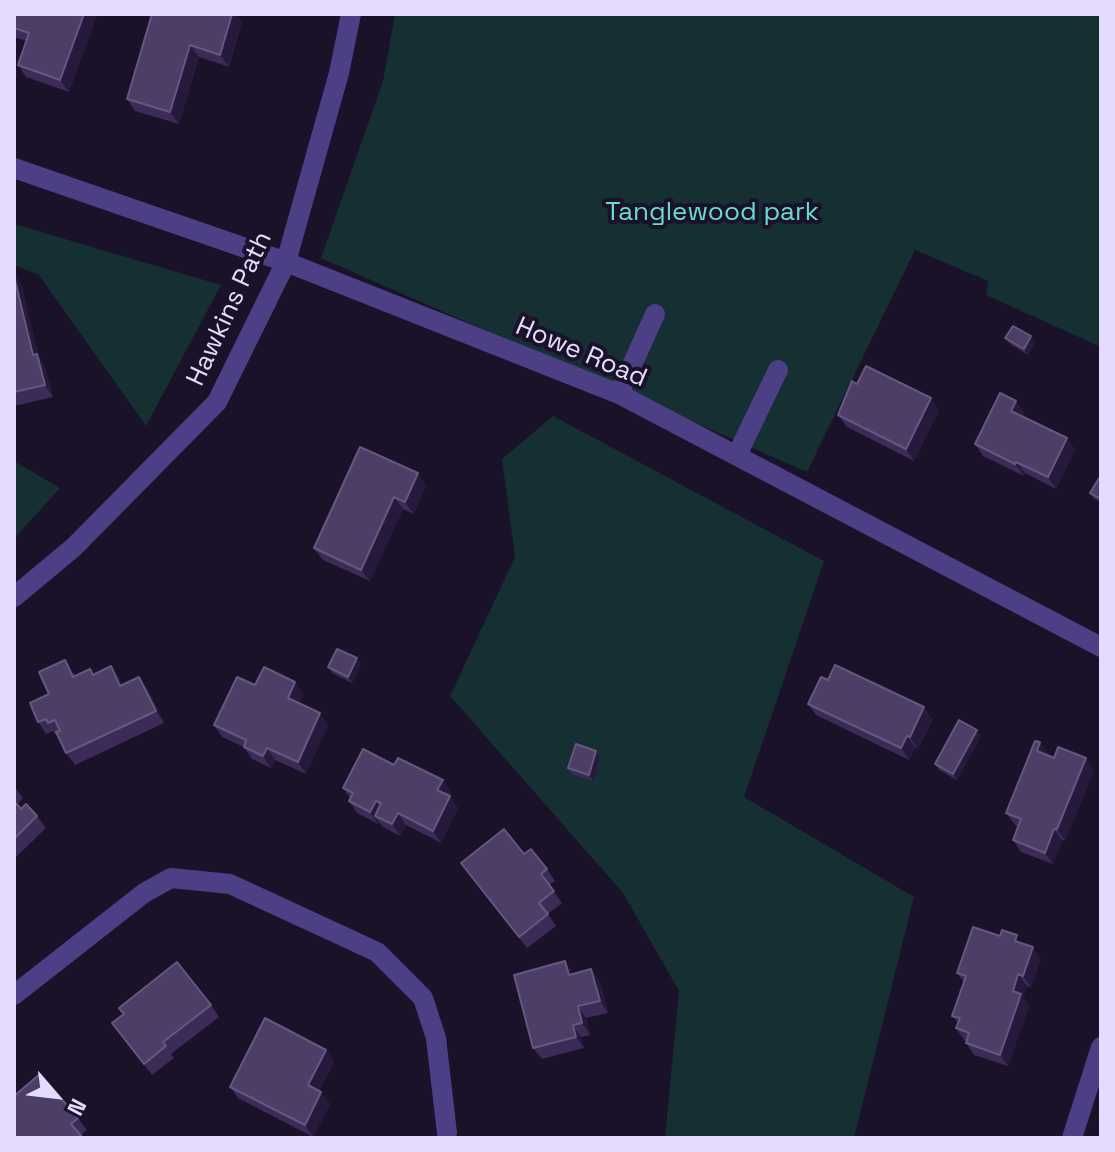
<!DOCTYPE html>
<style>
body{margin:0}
#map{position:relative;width:1115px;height:1152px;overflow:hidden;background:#191229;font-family:"Space Grotesk",sans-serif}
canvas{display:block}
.frame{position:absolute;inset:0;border:16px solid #e4dbfe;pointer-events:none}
.north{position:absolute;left:16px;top:1056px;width:80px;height:80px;-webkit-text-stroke:6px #191229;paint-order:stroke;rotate:118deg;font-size:22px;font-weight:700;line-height:32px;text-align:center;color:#e4dbfe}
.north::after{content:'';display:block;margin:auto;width:28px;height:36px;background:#e4dbfe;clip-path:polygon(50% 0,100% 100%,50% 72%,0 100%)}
</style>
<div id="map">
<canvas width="1115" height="1152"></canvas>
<div class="frame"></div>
<div class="north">N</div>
</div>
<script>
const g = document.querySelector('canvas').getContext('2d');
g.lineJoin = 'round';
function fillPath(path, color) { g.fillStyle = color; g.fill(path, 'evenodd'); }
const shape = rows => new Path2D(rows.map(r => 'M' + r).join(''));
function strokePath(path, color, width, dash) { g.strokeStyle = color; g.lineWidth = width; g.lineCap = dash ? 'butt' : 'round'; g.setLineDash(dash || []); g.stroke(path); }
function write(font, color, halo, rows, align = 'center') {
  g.font = font + ' "Space Grotesk",sans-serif'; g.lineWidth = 8; g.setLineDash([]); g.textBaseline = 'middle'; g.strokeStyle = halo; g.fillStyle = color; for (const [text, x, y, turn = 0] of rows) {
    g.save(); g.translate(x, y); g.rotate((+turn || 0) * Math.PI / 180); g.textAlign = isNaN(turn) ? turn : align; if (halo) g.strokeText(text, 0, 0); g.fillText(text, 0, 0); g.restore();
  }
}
fillPath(shape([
 [395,14,1101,14,1101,347,986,295,988,281,915,250,807,472,321,258,383,81],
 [14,224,221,285,146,426,39,275,14,265],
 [553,416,824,561,744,797,914,897,854,1138,665,1138,679,991,623,893,450,696,515,557,502,459],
 [14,461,60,488,14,539]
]), '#152f33');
strokePath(shape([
 [14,168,286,262,619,394,1101,647],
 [619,394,655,314],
 [737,455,778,370],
 [14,597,74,547,217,402,286,262,339,73,351,14],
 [14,995,144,893,171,878,230,884,377,952,423,998,436,1038,447,1133],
 [1072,1138,1101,1047]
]), '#4c3f86', 20);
fillPath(shape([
 [14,14,97,15,69,92,26,77,18,65,26,41,14,37],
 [152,14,236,14,242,22,229,67,199,57,179,124,135,111,127,99],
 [14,274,21,284,39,357,45,366,53,397,14,406],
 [1005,338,1035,342,1028,355,1010,344],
 [857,384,939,410,914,461,847,427,838,415],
 [1025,413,1023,416,1067,438,1075,450,1056,489,1025,473,1024,476,983,456,975,444],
 [360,447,426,485,414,514,403,509,370,581,323,560,314,548],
 [1101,475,1101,502,1094,499,1090,493],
 [361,664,352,683,332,673,328,667],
 [90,669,94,674,119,678,122,685,148,689,164,723,75,765,66,753,58,735,56,735,53,731,46,734,38,722,49,694,74,672,75,676],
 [828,680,933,719,918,749,915,747,909,760,816,715,808,704],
 [295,682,303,694,299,703,328,725,306,774,275,760,271,768,252,759,244,747,222,737,214,725,255,685],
 [981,736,957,780,939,770,935,764],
 [596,751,600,757,593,781,572,774,568,768],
 [1049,754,1048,755,1094,770,1065,841,1062,840,1053,864,1021,852,1013,840,1018,827,1015,825,1006,813],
 [394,765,443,780,451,792,449,796,458,808,441,843,406,825,400,836,383,827,379,822,378,824,357,813,349,801,350,798,343,788],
 [14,786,23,798,17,804,21,809,37,816,46,828,14,859],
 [524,854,547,869,555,881,549,885,562,903,548,914,556,926,527,948,461,863],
 [1000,936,1023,944,1041,959,1031,987,1027,986,1023,997,1029,1006,1008,1066,974,1055,966,1043,966,1041,964,1040,956,1028,958,1023,952,1016,964,982,957,973],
 [574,974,600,981,608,1013,586,1018,590,1035,581,1037,584,1048,542,1059,533,1048],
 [211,1005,219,1017,171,1054,174,1058,152,1075,112,1023],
 [326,1050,334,1062,319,1091,321,1092,330,1104,313,1137,238,1098,230,1087],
 [78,1118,87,1130,81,1135,14,1138]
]), '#3b2b56');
fillPath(shape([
 [84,14,97,15,69,92,60,80],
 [232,14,236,14,242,22,229,67,220,55],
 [190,45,199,57,179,124,170,112],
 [14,274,21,284,39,357,45,366,53,397,45,385,33,355],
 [1031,336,1035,342,1028,355,1024,349],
 [931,398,939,410,914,461,906,449],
 [1016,401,1025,413,1019,422,1011,411],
 [1067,438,1075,450,1056,489,1048,477],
 [1016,462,1025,473,1024,476,1015,464],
 [418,473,426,485,414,514,405,502],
 [394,497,403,509,370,581,361,570],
 [357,658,361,664,352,683,348,677],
 [111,666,119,678,128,697,120,686],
 [139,677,148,689,164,723,156,711],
 [295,682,303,694,296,710,288,698],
 [924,707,933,719,918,749,910,737],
 [320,713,328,725,306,774,298,762],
 [977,730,981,736,957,780,953,774],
 [907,736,915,747,909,760,901,748],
 [1040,742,1049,754,1045,763,1037,751],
 [267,748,275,760,271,768,263,756],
 [596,751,600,757,593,781,589,775],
 [1086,758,1094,770,1065,841,1057,829],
 [443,780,451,792,446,802,437,790],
 [450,796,458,808,441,843,433,831],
 [376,801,384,812,375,816,379,822,378,824,370,812],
 [398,813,406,825,400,836,392,824],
 [1054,829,1062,840,1053,864,1045,853],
 [1033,947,1041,959,1031,987,1023,976],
 [565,961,573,973,577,987,569,975],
 [591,969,600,981,608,1013,600,1001],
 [1018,974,1027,986,1023,997,1029,1006,1008,1066,1000,1055,1013,991],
 [578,1006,586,1018,590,1035,582,1023],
 [573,1025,581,1037,584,1048,576,1037],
 [326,1050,334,1062,316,1097,308,1085],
 [321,1092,330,1104,313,1137,305,1125]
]), '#26193c');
const building = shape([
 [14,14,84,14,60,80,18,65,29,33,14,28,14,14],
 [152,14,232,14,220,55,190,45,170,112,127,99,152,14],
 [14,276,33,355,37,354,45,385,14,392,14,276],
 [1013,326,1031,336,1024,349,1005,338,1013,326],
 [866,366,931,398,906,449,838,415,852,381,857,384,866,366],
 [1000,393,1016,401,1011,411,1067,438,1048,477,1016,462,1015,464,975,444,1000,393],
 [360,447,418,473,405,502,394,497,361,570,314,548,360,447],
 [1101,475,1101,499,1090,493,1101,475],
 [337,649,357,658,348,677,328,667,337,649],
 [65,660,73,677,90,669,93,675,111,666,120,686,139,677,156,711,66,753,56,732,60,731,55,720,48,723,46,719,38,722,30,703,49,694,39,672,65,660],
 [835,665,924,707,910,737,907,736,901,748,808,704,821,677,828,680,835,665],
 [264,667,295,682,288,698,320,713,298,762,267,748,263,756,244,747,246,740,214,725,237,677,255,685,264,667],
 [959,720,977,730,953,774,935,764,959,720],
 [1035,741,1040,742,1037,751,1054,758,1058,747,1086,758,1057,829,1054,829,1045,853,1013,840,1021,819,1006,813,1035,741],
 [576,744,596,751,589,775,568,768,576,744],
 [363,749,394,765,398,758,443,780,437,790,450,796,433,831,398,813,392,824,375,816,381,803,376,801,370,812,349,801,353,793,343,788,363,749],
 [14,801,21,809,26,804,37,816,14,839,14,801],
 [504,829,524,854,531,849,547,869,541,874,554,891,539,903,548,914,519,937,461,863,504,829],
 [973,927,1000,936,1002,930,1017,935,1015,941,1033,947,1023,976,1018,974,1013,991,1021,994,1000,1055,966,1043,969,1033,956,1028,960,1018,952,1016,966,976,957,973,973,927],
 [565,961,569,975,591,969,600,1001,578,1006,582,1023,573,1025,576,1037,533,1048,514,975,565,961],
 [177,962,211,1005,163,1042,166,1046,144,1064,112,1023,124,1014,119,1008,177,962],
 [265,1018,326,1050,308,1085,321,1092,305,1125,230,1087,265,1018],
 [40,1074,78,1118,71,1124,83,1138,14,1138,14,1096,40,1074]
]);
fillPath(building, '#4d3e68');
strokePath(building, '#65577f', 2);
write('26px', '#69dcd1', '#191229', [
 ["Tanglewood park",712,213]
]);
write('26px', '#e4dbfe', '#191229', [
 ["Hawkins Path",230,309,-65],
 ["Howe Road",581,353,23]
]);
</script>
